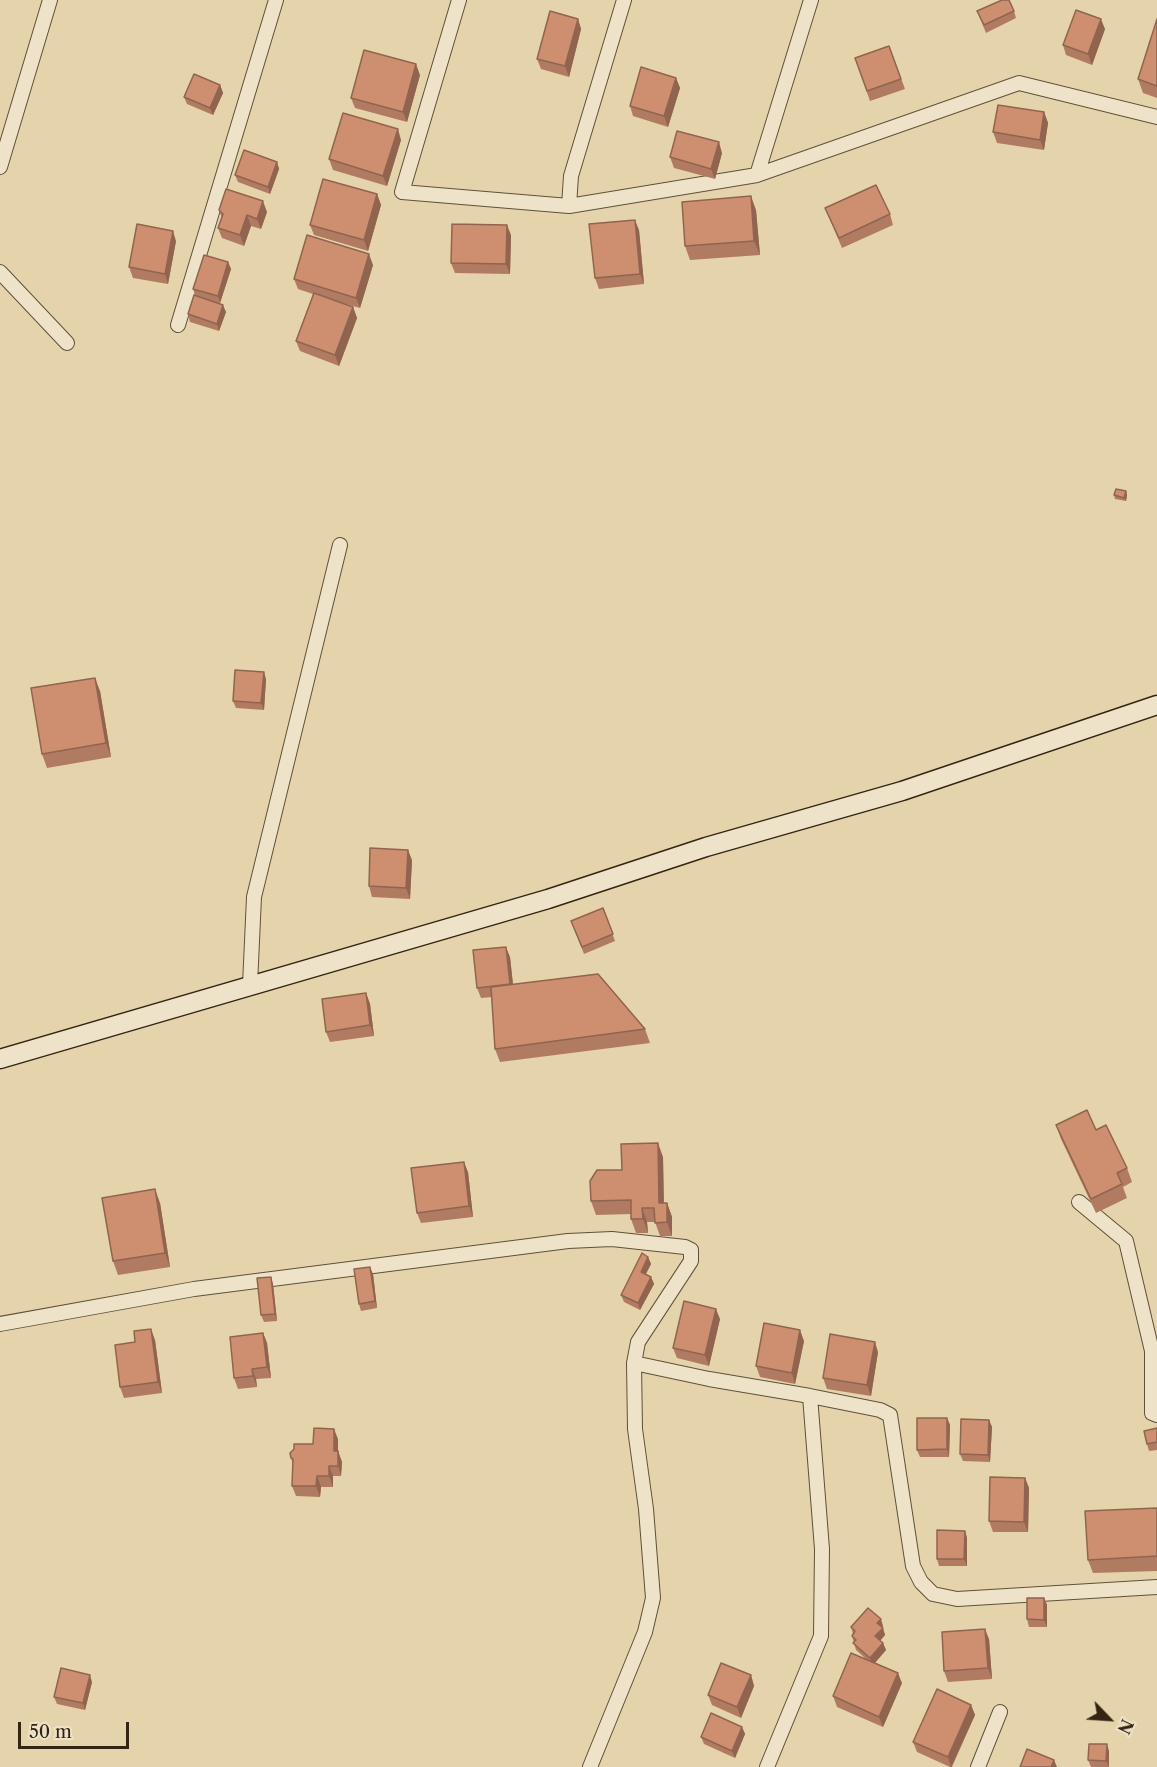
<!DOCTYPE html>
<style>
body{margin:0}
#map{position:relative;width:1157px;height:1767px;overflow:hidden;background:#e5d4ab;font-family:"Libre Caslon Text",serif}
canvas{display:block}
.north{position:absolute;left:1079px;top:1689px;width:60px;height:60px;-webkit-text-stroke:4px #eee3c8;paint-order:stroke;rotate:115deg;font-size:16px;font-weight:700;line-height:24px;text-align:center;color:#342413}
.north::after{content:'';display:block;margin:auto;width:21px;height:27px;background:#342413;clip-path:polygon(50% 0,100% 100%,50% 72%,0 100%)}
.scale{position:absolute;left:18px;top:1722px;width:111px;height:27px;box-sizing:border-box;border:3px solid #342413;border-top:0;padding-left:8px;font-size:18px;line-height:21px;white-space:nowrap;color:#342413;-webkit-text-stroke:4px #eee3c8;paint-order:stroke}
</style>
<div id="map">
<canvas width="1157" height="1767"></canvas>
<div class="north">N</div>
<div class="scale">50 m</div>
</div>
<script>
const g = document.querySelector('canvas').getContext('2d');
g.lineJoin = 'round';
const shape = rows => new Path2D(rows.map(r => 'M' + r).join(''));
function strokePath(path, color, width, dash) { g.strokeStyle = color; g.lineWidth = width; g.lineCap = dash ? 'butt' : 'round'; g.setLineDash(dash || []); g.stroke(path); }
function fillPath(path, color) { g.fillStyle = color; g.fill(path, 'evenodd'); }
const street = shape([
 [459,0,402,192,569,206,757,175,1019,83,1157,117],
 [0,167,50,0],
 [757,175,811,0],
 [569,206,571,176,624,0],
 [0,272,67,343],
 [178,325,276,0],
 [250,985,254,897,340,545],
 [1079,1202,1126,1241,1152,1351,1152,1413,1157,1415],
 [0,1324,194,1289,568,1241,612,1239,685,1247,691,1250,691,1261,638,1342,634,1363,635,1429,646,1509,653,1598,645,1632,590,1767],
 [634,1363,709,1379,810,1396,880,1410,890,1415,913,1566,921,1582,933,1594,957,1599,1157,1587],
 [767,1767,821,1636,822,1549,810,1396],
 [978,1767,1000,1712]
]);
const secondary = shape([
 [0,1059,548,899,706,847,902,791,1157,705]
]);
strokePath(street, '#605039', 16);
strokePath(secondary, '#342413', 21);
strokePath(street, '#eee3c8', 14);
strokePath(secondary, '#eee3c8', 18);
fillPath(shape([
 [977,11,1014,11,1016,18,986,33],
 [578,19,581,29,569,77,541,69,537,59],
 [1157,19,1157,98,1143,93,1138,79],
 [1105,29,1092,65,1066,55,1063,45],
 [889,46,905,89,870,101,855,58],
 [420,75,407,122,355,108,351,98],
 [676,78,680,88,668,127,633,116,630,106],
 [220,85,223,93,213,115,187,104,184,97],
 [1044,112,1048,123,1044,150,997,143,993,132],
 [401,140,387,186,333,170,329,159],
 [722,153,715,179,674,168,670,157],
 [277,162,279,169,270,194,238,182,235,175],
 [377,194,381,205,368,251,314,235,310,225],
 [825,208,890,214,893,225,842,248],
 [219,210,267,212,261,229,251,226,244,246,222,238,218,228,222,218],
 [756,210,760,255,690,260,685,246],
 [639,230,644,284,599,289,595,278],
 [511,235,510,274,455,273,451,263],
 [176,241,168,284,133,278,129,267],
 [228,262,231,269,220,303,226,312,219,331,190,322,188,314,195,295,193,289],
 [373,265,360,308,336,301,353,307,357,318,339,366,300,351,296,341,313,294,298,289,294,279],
 [1126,491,1127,495,1126,501,1115,499,1114,495],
 [266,679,264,710,236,708,233,701],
 [100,691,111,757,47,768,42,754],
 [412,860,410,899,372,897,369,886],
 [603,908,615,941,584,954,571,921],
 [510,957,513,984,645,1029,650,1043,500,1062,495,1049,492,997,481,998,477,988],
 [366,993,370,1004,374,1036,330,1042,326,1032],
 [1056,1125,1096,1130,1127,1168,1132,1182,1123,1187,1127,1198,1096,1213,1061,1139],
 [663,1157,664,1203,667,1203,672,1217,672,1236,660,1236,655,1222,647,1222,648,1233,636,1233,631,1219,631,1214,596,1215,591,1201,622,1170],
 [468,1172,473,1217,421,1223,417,1213],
 [160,1203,170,1267,118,1275,113,1261],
 [648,1257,651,1264,646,1274,651,1277,654,1284,640,1310,624,1302,621,1295],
 [373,1274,377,1308,361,1311,359,1304],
 [273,1284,277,1321,264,1322,261,1315],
 [720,1319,709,1366,677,1358,673,1348],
 [263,1333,267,1343,271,1378,256,1379,257,1387,238,1389,234,1378],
 [155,1340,162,1393,124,1398,120,1387,135,1342],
 [804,1341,795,1384,760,1377,756,1366],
 [878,1352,871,1396,827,1389,823,1378],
 [947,1418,950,1425,949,1457,920,1457,917,1450],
 [989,1420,992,1427,990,1462,963,1461,960,1454],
 [1157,1428,1157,1450,1149,1451,1147,1444],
 [338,1439,338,1451,342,1462,341,1476,333,1476,333,1487,321,1487,320,1497,296,1496,292,1486,293,1464,291,1458,313,1444],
 [1025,1478,1029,1488,1028,1532,993,1532,989,1521],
 [1157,1508,1157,1571,1093,1573,1088,1560],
 [965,1531,967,1538,967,1566,939,1566,937,1559],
 [1044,1598,1047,1605,1047,1627,1029,1627,1027,1619],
 [883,1626,882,1627,885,1635,880,1641,883,1643,886,1650,875,1663,902,1683,883,1727,837,1707,833,1696,866,1659,856,1650,852,1636,853,1634,851,1627],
 [989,1639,992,1679,948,1682,944,1671],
 [751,1675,754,1686,741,1718,712,1705,708,1695],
 [92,1682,85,1710,57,1704,54,1697],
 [971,1705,975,1715,952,1767,950,1767,917,1752,913,1742],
 [742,1727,745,1734,735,1758,704,1744,701,1737],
 [1109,1751,1109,1767,1091,1767,1088,1760]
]), '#b17b61');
fillPath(shape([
 [578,19,581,29,569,77,565,66],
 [1101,19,1105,29,1092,65,1088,54],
 [416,64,420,75,407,122,403,112],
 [676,78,680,88,668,127,664,116],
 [220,85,223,93,213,115,210,108],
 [1044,112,1048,123,1044,150,1040,140],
 [398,129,401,140,387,186,383,176],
 [719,142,722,153,715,179,711,169],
 [277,162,279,169,270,194,268,187],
 [377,194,381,205,368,251,364,240],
 [751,196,756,210,760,255,754,241],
 [263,201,267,212,261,229,257,219],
 [247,215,251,226,244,246,240,235],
 [635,220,639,230,644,284,640,274],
 [507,225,511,235,510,274,506,264],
 [173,231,176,241,168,284,165,274],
 [369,254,373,265,360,308,356,298],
 [228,262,231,269,220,303,218,296],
 [223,305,226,312,219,331,217,324],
 [353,307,357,318,339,366,335,355],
 [1126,491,1127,495,1126,501,1124,498],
 [264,672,266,679,264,710,261,703],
 [95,678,100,691,111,757,106,743],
 [408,850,412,860,410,899,406,888],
 [506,947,510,957,514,995,510,984],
 [366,993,370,1004,374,1036,370,1025],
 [658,1143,663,1157,664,1217,659,1203],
 [464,1162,468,1172,473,1217,469,1206],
 [155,1189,160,1203,170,1267,165,1253],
 [667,1203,672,1217,672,1236,667,1222],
 [642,1208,647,1222,648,1233,643,1219],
 [648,1257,651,1264,643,1279,641,1272],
 [370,1267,373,1274,377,1308,375,1301],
 [271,1277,273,1284,277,1321,275,1314],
 [651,1277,654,1284,640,1310,638,1303],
 [716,1309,720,1319,709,1366,705,1355],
 [151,1329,155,1340,162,1393,158,1382],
 [800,1330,804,1341,795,1384,792,1373],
 [263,1333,267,1343,271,1378,267,1367],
 [875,1342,878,1352,871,1396,867,1385],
 [252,1369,256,1379,257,1387,253,1376],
 [947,1418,950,1425,949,1457,947,1449],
 [989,1420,992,1427,990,1462,988,1455],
 [334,1429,338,1439,338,1461,334,1451],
 [338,1451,342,1462,341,1476,338,1466],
 [329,1466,333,1476,333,1487,329,1476],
 [317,1476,321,1487,320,1497,316,1486],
 [1025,1478,1029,1488,1028,1532,1024,1522],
 [965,1531,967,1538,967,1566,964,1559],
 [1044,1598,1047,1605,1047,1627,1044,1620],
 [881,1619,883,1626,880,1630,877,1623],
 [883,1628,885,1635,878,1643,875,1636],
 [985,1629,989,1639,992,1679,988,1668],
 [883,1643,886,1650,873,1665,870,1658],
 [898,1673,902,1683,883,1727,879,1717],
 [90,1675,92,1682,85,1710,83,1703],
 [751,1675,754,1686,741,1718,737,1707],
 [971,1705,975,1715,951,1767,948,1757],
 [742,1727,745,1734,735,1758,732,1751],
 [1107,1744,1109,1751,1109,1767,1106,1761],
 [1054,1760,1057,1767,1051,1767]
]), '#90644f');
const building = shape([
 [1002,0,1009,0,1014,11,984,25,977,11,1002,0],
 [1076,10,1101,19,1088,54,1063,45,1076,10],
 [550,11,578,19,565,66,537,59,550,11],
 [1157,19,1157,86,1138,79,1157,19],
 [889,46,901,79,867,91,855,58,889,46],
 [364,50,416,64,403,112,351,98,364,50],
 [641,67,676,78,664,116,630,106,641,67],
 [194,74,220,85,210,108,184,97,194,74],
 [998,105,1044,112,1040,140,993,132,998,105],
 [343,113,398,129,383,176,329,159,343,113],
 [677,131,719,142,711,169,670,157,677,131],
 [244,150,277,162,268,187,235,175,244,150],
 [323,179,377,194,364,240,310,225,323,179],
 [876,185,890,214,839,238,825,208,876,185],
 [226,189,263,201,257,219,247,215,240,235,218,228,223,214,219,210,226,189],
 [751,196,754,241,685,246,682,202,751,196],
 [635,220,640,274,595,278,589,224,635,220],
 [137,224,173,231,165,274,129,267,137,224],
 [452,224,507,225,506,264,451,263,452,224],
 [307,235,369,254,356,298,294,279,307,235],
 [204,255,228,262,218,296,193,289,204,255],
 [314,293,353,307,335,355,296,341,314,293],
 [194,295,223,305,217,324,188,314,194,295],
 [1116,489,1126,491,1124,498,1114,495,1116,489],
 [235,670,264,672,261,703,233,701,235,670],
 [95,678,106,743,42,754,31,688,95,678],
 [370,848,408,850,406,888,369,886,370,848],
 [603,908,613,934,582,947,571,921,603,908],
 [506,947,510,984,477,988,473,950,506,947],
 [598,974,645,1029,495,1049,491,987,598,974],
 [366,993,370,1025,326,1032,322,999,366,993],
 [1087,1110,1096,1130,1106,1125,1127,1168,1117,1173,1122,1184,1091,1199,1056,1125,1087,1110],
 [658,1143,659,1203,667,1203,667,1222,655,1223,654,1208,642,1208,643,1219,631,1219,631,1200,591,1201,590,1181,597,1170,622,1170,621,1144,658,1143],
 [464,1162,469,1206,417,1213,411,1168,464,1162],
 [155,1189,165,1253,113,1261,102,1198,155,1189],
 [642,1253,648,1257,641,1272,651,1277,638,1303,621,1295,642,1253],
 [370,1267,375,1301,359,1304,354,1269,370,1267],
 [271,1277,275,1314,261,1315,257,1278,271,1277],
 [684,1301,716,1309,705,1355,673,1348,684,1301],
 [764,1323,800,1330,792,1373,756,1366,764,1323],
 [151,1329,158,1382,120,1387,115,1345,135,1342,134,1331,151,1329],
 [263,1333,267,1367,252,1369,253,1376,234,1378,230,1337,263,1333],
 [830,1334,875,1342,867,1385,823,1378,830,1334],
 [917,1418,947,1418,947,1449,917,1450,917,1418],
 [961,1419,989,1420,988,1455,960,1454,961,1419],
 [314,1428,334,1429,334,1451,338,1451,338,1466,329,1466,329,1476,317,1476,316,1486,292,1486,293,1459,291,1458,290,1453,294,1449,294,1444,313,1444,314,1428],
 [1157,1428,1157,1442,1147,1444,1144,1431,1157,1428],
 [990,1477,1025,1478,1024,1522,989,1521,990,1477],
 [1157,1508,1157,1556,1088,1560,1085,1511,1157,1508],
 [937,1530,965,1531,964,1559,937,1559,937,1530],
 [1027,1598,1044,1598,1044,1620,1027,1619,1027,1598],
 [868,1608,881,1619,877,1623,883,1628,875,1636,883,1643,870,1658,853,1643,856,1640,852,1636,855,1631,851,1627,868,1608],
 [985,1629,988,1668,944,1671,942,1632,985,1629],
 [851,1653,898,1673,879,1717,833,1696,851,1653],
 [721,1663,751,1675,737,1707,708,1695,721,1663],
 [61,1668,90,1675,83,1703,54,1697,61,1668],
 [937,1689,971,1705,948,1757,913,1742,937,1689],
 [711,1713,742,1727,732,1751,701,1737,711,1713],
 [1089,1744,1107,1744,1106,1761,1088,1760,1089,1744],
 [1027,1749,1054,1760,1051,1767,1020,1767,1027,1749]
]);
fillPath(building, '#ce8f71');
strokePath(building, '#90644f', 1.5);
</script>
